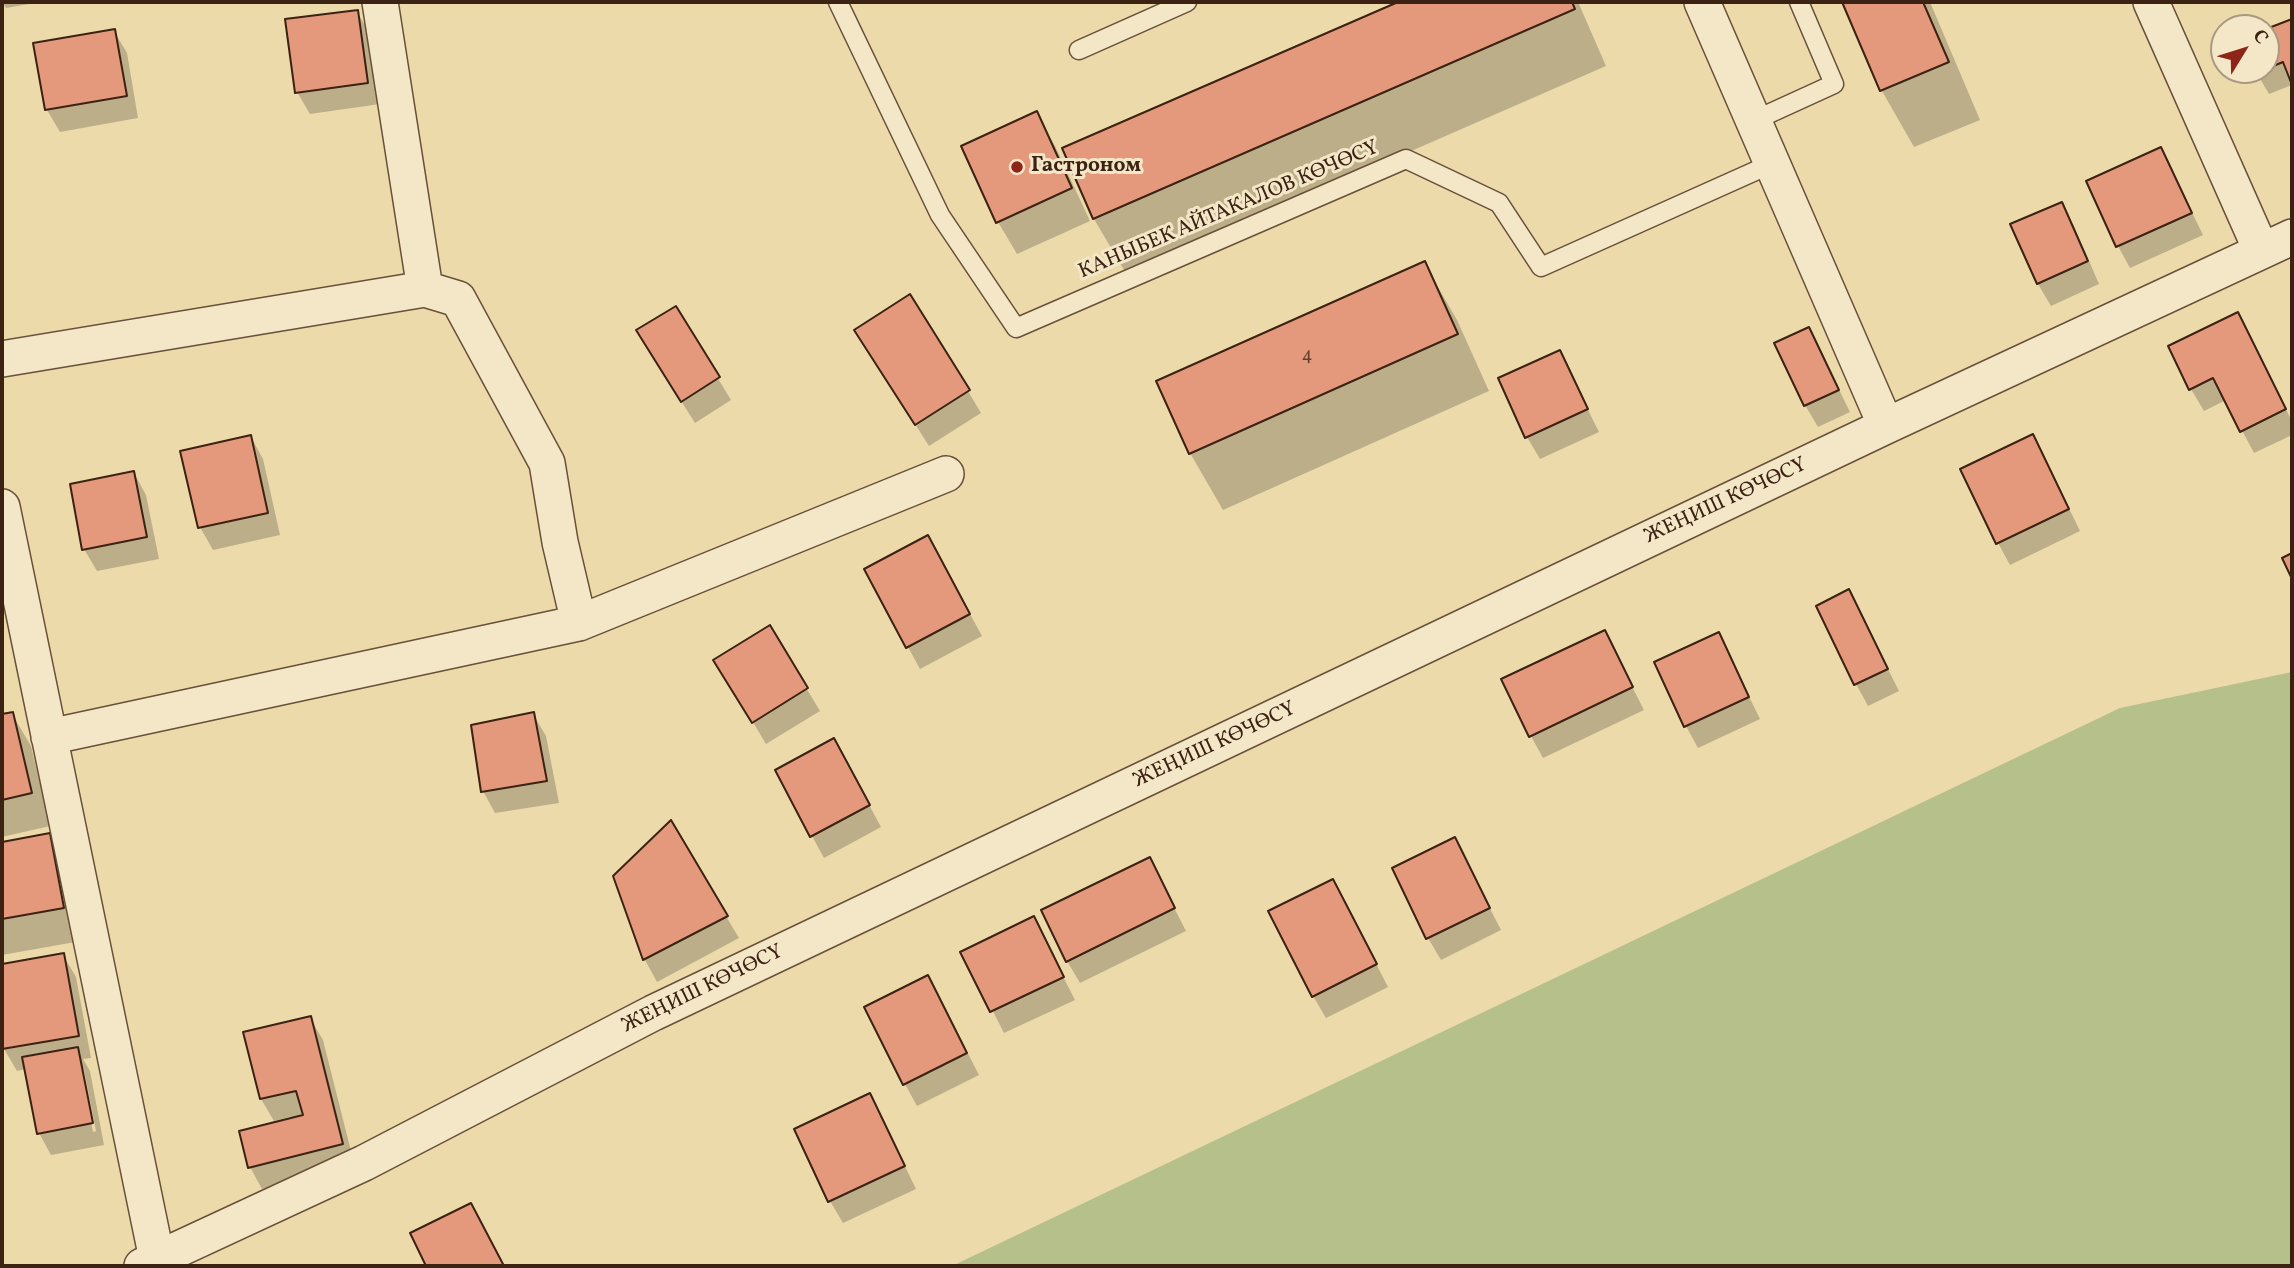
<!DOCTYPE html>
<meta charset="utf-8">
<style>
body{margin:0}
#map{position:relative;width:2294px;height:1268px;overflow:hidden;background:#ecdaab;font-family:Vollkorn,serif}
canvas{display:block}
.frame{position:absolute;inset:0;border:4px solid #3c2213;pointer-events:none}
.north{position:absolute;left:2210px;top:14px;width:70px;height:70px;box-sizing:border-box;background:#f3e7c8;border:2px solid #aa9880;border-radius:50%;rotate:52deg;font-size:19px;font-weight:700;line-height:28px;text-align:center;color:#3c2213}
.north::after{content:'';display:block;margin:auto;width:24px;height:32px;background:#8f2418;clip-path:polygon(50% 0,100% 100%,50% 72%,0 100%)}
</style>
<div id="map">
<canvas width="2294" height="1268"></canvas>
<div class="frame"></div>
<div class="north">С</div>
</div>
<script>
const g = document.querySelector('canvas').getContext('2d');
g.lineJoin = 'round';
function fillPath(path, color) { g.fillStyle = color; g.fill(path, 'evenodd'); }
const shape = rows => new Path2D(rows.map(r => 'M' + r).join(''));
function strokePath(path, color, width, dash) { g.strokeStyle = color; g.lineWidth = width; g.lineCap = dash ? 'butt' : 'round'; g.setLineDash(dash || []); g.stroke(path); }
function write(font, color, halo, rows, align = 'center') {
  g.font = font + ' Vollkorn,serif'; g.lineWidth = 6; g.setLineDash([]); g.textBaseline = 'middle'; g.strokeStyle = halo; g.fillStyle = color; for (const [text, x, y, turn = 0] of rows) {
    g.save(); g.translate(x, y); g.rotate((+turn || 0) * Math.PI / 180); g.textAlign = isNaN(turn) ? turn : align; if (halo) g.strokeText(text, 0, 0); g.fillText(text, 0, 0); g.restore();
  }
}
fillPath(shape([
 [2292,672,2292,1266,952,1266,2120,708]
]), '#b6c08b');
fillPath(shape([
 [2,2,41,2,6,8],
 [1403,2,1578,2,1606,66,1127,275,1094,219,1064,149],
 [1844,2,1930,2,1980,120,1914,147,1882,91],
 [357,12,370,34,380,104,310,114,297,92],
 [2292,20,2292,85,2269,94,2255,70,2266,70,2266,31],
 [114,31,127,53,138,118,60,132,47,110],
 [1036,114,1055,146,1090,221,1017,254,998,222],
 [2161,149,2203,235,2130,268,2118,246],
 [2061,204,2074,226,2099,284,2051,306,2038,284,2012,225],
 [1424,263,1457,320,1489,391,1223,510,1190,453],
 [675,308,731,400,695,423,651,353],
 [2237,314,2292,421,2292,435,2254,453,2226,400,2204,411,2191,389],
 [1809,329,1850,412,1818,427,1805,405],
 [869,352,968,391,981,413,929,446],
 [1559,352,1599,432,1540,459,1527,437],
 [251,437,263,459,280,535,213,550,200,527],
 [2045,459,2080,531,2010,565,1998,543],
 [134,473,146,495,159,559,97,571,84,549],
 [940,559,982,636,920,669,908,647],
 [1849,592,1899,691,1868,706,1856,684],
 [770,628,820,711,766,744,716,660],
 [1604,632,1644,710,1543,758,1531,736],
 [1718,634,1760,719,1698,748,1686,726],
 [12,714,31,746,50,826,2,837,2,716],
 [533,714,546,736,559,803,495,813,483,791],
 [846,762,881,827,824,858,812,836],
 [670,823,739,938,657,982,645,960,615,877],
 [49,835,68,867,81,941,2,955,2,843],
 [1454,839,1501,930,1441,960,1428,938],
 [1149,859,1186,931,1080,983,1067,961],
 [1345,903,1388,987,1326,1018,1313,996],
 [1033,918,1075,1000,1004,1033,963,952],
 [63,955,76,977,91,1058,83,1059,90,1071,104,1145,51,1155,39,1133,26,1069,17,1071,4,1049,2,1038,2,966],
 [81,1070,84,1070,96,1131,93,1132],
 [940,999,979,1075,917,1106,905,1084],
 [310,1018,323,1040,355,1167,262,1189,250,1167,291,1120,290,1117,274,1121,261,1099],
 [870,1095,916,1189,843,1223,830,1201]
]), '#0003');
const building = shape([
 [1398,2,1572,2,1575,9,1093,219,1062,148,1398,2],
 [1842,2,1923,2,1949,62,1880,91,1842,2],
 [358,10,368,83,295,93,285,19,358,10],
 [2292,19,2292,85,2283,62,2266,69,2266,29,2292,19],
 [115,29,127,96,45,110,33,43,115,29],
 [1037,111,1072,188,996,223,961,146,1037,111],
 [2161,147,2192,213,2116,247,2086,181,2161,147],
 [2062,202,2088,261,2037,284,2010,224,2062,202],
 [1425,261,1458,334,1189,454,1156,381,1425,261],
 [910,294,970,390,915,425,854,330,910,294],
 [676,306,720,377,681,402,636,330,676,306],
 [2238,312,2286,409,2240,432,2213,378,2189,390,2168,346,2238,312],
 [1809,327,1839,390,1804,406,1774,343,1809,327],
 [1560,350,1588,409,1525,438,1498,378,1560,350],
 [2033,434,2069,509,1996,544,1960,469,2033,434],
 [251,435,268,513,198,528,180,451,251,435],
 [134,471,147,537,82,550,70,484,134,471],
 [928,535,970,614,906,648,864,569,928,535],
 [2292,553,2292,579,2282,558,2292,553],
 [1849,589,1888,669,1854,685,1816,606,1849,589],
 [770,625,808,688,752,723,713,660,770,625],
 [1605,630,1633,687,1529,737,1501,679,1605,630],
 [1719,632,1749,697,1684,727,1654,662,1719,632],
 [13,712,32,793,2,800,2,714,13,712],
 [534,712,547,781,481,792,471,725,534,712],
 [834,738,870,805,810,837,775,770,834,738],
 [671,820,728,916,643,960,613,876,671,820],
 [50,833,64,908,2,919,2,842,50,833],
 [1455,837,1490,908,1426,939,1392,868,1455,837],
 [1150,857,1175,908,1066,962,1041,910,1150,857],
 [1333,879,1377,964,1312,997,1268,911,1333,879],
 [1034,916,1064,977,990,1012,960,952,1034,916],
 [64,953,79,1036,2,1049,2,964,64,953],
 [928,975,967,1053,903,1085,864,1007,928,975],
 [311,1016,343,1144,248,1168,239,1131,303,1115,296,1091,260,1099,243,1032,311,1016],
 [78,1047,93,1123,37,1134,22,1057,78,1047],
 [870,1093,905,1166,828,1202,794,1129,870,1093],
 [471,1203,504,1266,426,1266,410,1233,471,1203]
]);
fillPath(building, '#e4997d');
strokePath(building, '#3c2213', 2);
const lane = shape([
 [838,2,940,215,1016,328,1406,159,1499,203,1541,267,1771,164],
 [1079,50,1187,2],
 [1753,121,1834,84,1799,2]
]);
const street = shape([
 [380,2,425,289,458,299,547,463,560,542,579,623,946,474],
 [1702,2,1886,426],
 [2151,2,2261,250],
 [2,359,425,289],
 [2,507,157,1259],
 [49,737,579,623],
 [142,1266,364,1163,653,1013,1886,426,2292,237]
]);
strokePath(lane, '#685039', 21);
strokePath(street, '#685039', 38);
strokePath(lane, '#f3e7c8', 18);
strokePath(street, '#f3e7c8', 35);
for (const [x, y, r, color] of [
 [1017,167,7,"#8f2418"]
]) { const dot = new Path2D(); dot.arc(x, y, r, 0, 2 * Math.PI); g.fillStyle = color; g.fill(dot); strokePath(dot, '#f3e7c8', 2.5); }
write('18px', '#66402e', null, [
 ["4",1307,357]
]);
write('bold 21px', '#3c2213', '#f3e7c8', [
 ["Гастроном",1031,167]
], 'left');
write('21px', '#3c2213', '#f3e7c8', [
 ["КАНЫБЕК АЙТАКАЛОВ КӨЧӨСҮ",1229,211,-23],
 ["ЖЕҢИШ КӨЧӨСҮ",1726,502,-25],
 ["ЖЕҢИШ КӨЧӨСҮ",1215,746,-25],
 ["ЖЕҢИШ КӨЧӨСҮ",703,990,-26]
]);
</script>
